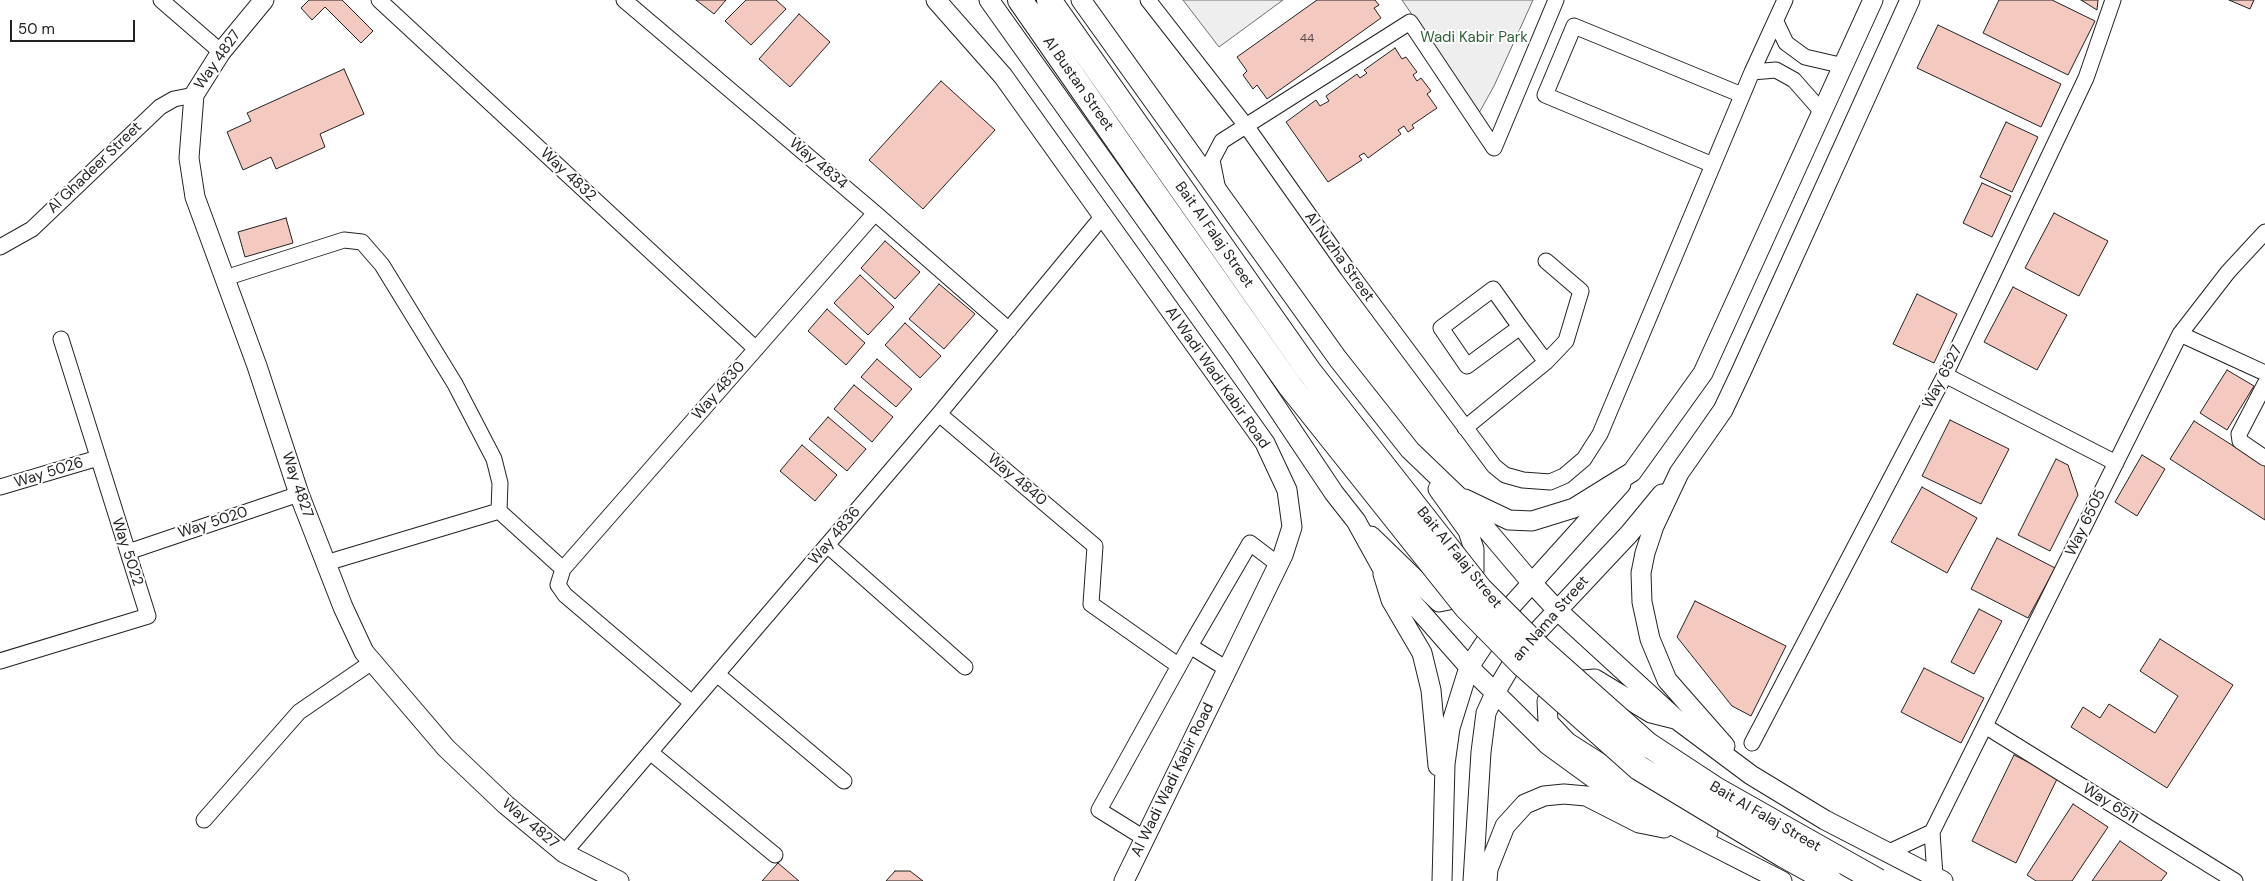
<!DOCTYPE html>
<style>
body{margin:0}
#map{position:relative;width:2265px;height:881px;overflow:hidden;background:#fff;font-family:"DM Sans",sans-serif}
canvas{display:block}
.scale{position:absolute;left:10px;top:20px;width:125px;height:22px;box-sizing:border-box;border:2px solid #222;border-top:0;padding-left:6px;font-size:15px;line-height:18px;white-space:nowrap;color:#222;-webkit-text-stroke:4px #fff;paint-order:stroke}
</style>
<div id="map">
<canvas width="2265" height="881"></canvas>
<div class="scale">50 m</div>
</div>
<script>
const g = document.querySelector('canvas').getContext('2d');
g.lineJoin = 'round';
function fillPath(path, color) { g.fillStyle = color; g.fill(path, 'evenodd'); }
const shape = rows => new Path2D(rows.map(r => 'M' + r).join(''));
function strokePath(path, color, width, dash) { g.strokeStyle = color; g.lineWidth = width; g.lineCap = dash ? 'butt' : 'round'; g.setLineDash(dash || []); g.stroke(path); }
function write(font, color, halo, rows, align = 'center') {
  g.font = font + ' "DM Sans",sans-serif'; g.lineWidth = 4; g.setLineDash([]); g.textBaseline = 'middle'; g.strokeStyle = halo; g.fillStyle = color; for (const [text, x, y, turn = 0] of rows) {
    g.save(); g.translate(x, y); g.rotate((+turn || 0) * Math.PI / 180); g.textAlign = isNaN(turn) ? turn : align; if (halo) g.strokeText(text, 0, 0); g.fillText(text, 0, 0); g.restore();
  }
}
const green = shape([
 [1183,0,1283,0,1219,47,1183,0],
 [1402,0,1533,0,1494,86,1479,113,1402,0]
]);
fillPath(green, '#eee');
strokePath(green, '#6f6f6f', 1);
const building = shape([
 [309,0,342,0,373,31,361,43,325,7,312,20,301,8,309,0],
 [696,0,726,0,714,14,696,0],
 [746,0,776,0,786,9,751,45,725,21,746,0],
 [1317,0,1375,0,1379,5,1374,8,1381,18,1267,99,1257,85,1253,89,1243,75,1247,71,1237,57,1317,0],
 [1999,0,2052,0,2095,21,2068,75,1983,33,1999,0],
 [2081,0,2098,0,2097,10,2081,0],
 [2229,0,2254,0,2250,9,2229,0],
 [799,14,830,42,790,87,759,59,799,14],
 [1938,25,2061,84,2041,127,1917,68,1938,25],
 [1395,48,1402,59,1406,57,1417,72,1413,75,1417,81,1421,78,1431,91,1427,94,1437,108,1412,125,1414,128,1408,132,1404,126,1398,130,1401,134,1368,158,1364,153,1359,156,1362,160,1328,182,1286,122,1316,100,1320,106,1329,101,1326,96,1357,74,1360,78,1367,73,1364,70,1395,48],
 [344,69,364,114,320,134,325,147,276,169,271,157,243,170,227,132,251,121,247,113,344,69],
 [941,81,995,130,923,209,869,160,941,81],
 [2006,122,2038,137,2012,192,1980,177,2006,122],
 [1982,183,2011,196,1992,237,1963,223,1982,183],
 [2054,213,2108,241,2079,296,2025,268,2054,213],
 [286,218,293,243,245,257,238,232,286,218],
 [885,241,920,272,895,299,861,268,885,241],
 [860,275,894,307,868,335,834,303,860,275],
 [939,284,975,314,944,349,909,319,939,284],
 [2013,287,2067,315,2037,370,1984,342,2013,287],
 [1917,294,1957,314,1934,363,1893,344,1917,294],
 [827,309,865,343,846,365,808,331,827,309],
 [905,323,941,356,920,378,885,345,905,323],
 [877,359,912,389,896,407,861,377,877,359],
 [2227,370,2254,386,2227,430,2200,413,2227,370],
 [854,385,893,417,872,442,834,409,854,385],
 [828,417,866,449,847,471,809,439,828,417],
 [1950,420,2009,449,1981,504,1922,476,1950,420],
 [2194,421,2265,466,2265,520,2170,459,2194,421],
 [802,445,837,475,815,501,780,471,802,445],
 [2142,455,2165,469,2137,516,2115,502,2142,455],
 [2056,459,2068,465,2078,495,2050,551,2018,535,2056,459],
 [1922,487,1977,518,1947,573,1891,542,1922,487],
 [1997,538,2055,568,2028,618,1971,589,1997,538],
 [1695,601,1786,646,1751,716,1732,706,1677,637,1695,601],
 [1979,609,2002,621,1974,674,1951,662,1979,609],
 [2160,639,2233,685,2167,788,2071,727,2083,707,2100,718,2109,704,2155,733,2178,696,2140,671,2160,639],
 [1924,668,1984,698,1961,743,1901,712,1924,668],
 [2014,755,2058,777,2016,863,1972,841,2014,755],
 [2073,804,2108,827,2072,881,2036,881,2027,875,2073,804],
 [2120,841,2167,873,2161,881,2092,881,2120,841],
 [778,863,799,881,762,881,778,863],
 [895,871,910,871,923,881,886,881,895,871]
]);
fillPath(building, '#f3c9c0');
strokePath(building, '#222', 1);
const minor = shape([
 [161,0,221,52],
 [379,0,756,349],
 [624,0,875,213,1009,330],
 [1148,0,1247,127,1348,270,1494,466,1505,475,1523,480,1550,482,1564,476,1584,459,1600,434,1752,72,1785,0],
 [1776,22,1786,43,1805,57,1844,66],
 [1752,72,1776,70,1794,80,1823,113],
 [1713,165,1545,95,1574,26,1742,95],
 [1218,190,1212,160,1222,141,1410,22,1494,148,1556,0],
 [0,247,32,229,160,107,174,99,194,95],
 [225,278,344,240,362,242,382,265,455,384,494,459,500,483,499,511],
 [1520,327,1467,366,1441,328,1493,289,1520,327,1546,362],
 [2180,334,2265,373],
 [1945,375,2116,463],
 [2265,384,2239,434,2240,441,2265,458],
 [939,414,1095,546,1091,604,1179,666],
 [1465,428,1546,362,1566,341,1581,291,1546,261],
 [0,487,98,458],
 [827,545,965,667],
 [128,552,299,494],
 [326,563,499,511,563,569],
 [1190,646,1250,543,1279,565],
 [0,661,148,616,61,339],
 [718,675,844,781],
 [692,703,565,595,558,585,563,569,875,213],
 [1985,726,2235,881],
 [1752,743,1945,375,2086,78,2113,0],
 [650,752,775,855],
 [204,820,299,712,372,662],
 [1144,838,1099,810,1190,646,1227,669],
 [564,853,939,414,1102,217],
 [1887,853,1932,832],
 [1935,876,1932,832,2180,334,2228,272,2265,232]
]);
const tertiary = shape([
 [264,0,221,52,194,95,189,158,195,197,257,366,299,494,343,607,364,652,446,748,506,805,564,853,619,881],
 [936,0,1003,76,1265,443,1287,490,1292,527,1283,555,1124,881],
 [989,0,1239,351,1334,493,1356,521,1382,568,1469,667,1548,745,1625,801,1782,881],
 [1081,0,1338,359,1410,450,1459,497,1531,582,1557,610,1676,719,1751,775,1825,820,1943,881],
 [1465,499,1509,520,1532,521,1574,508,1632,472,1703,373,1873,0],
 [1371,536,1439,602,1449,600,1466,587,1474,571,1474,549,1468,531,1438,489],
 [1383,574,1391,600,1422,653,1431,690,1438,766],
 [1675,719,1651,713,1595,679,1571,681,1555,692,1547,701,1548,722,1567,742,1708,832],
 [1725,746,1667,680,1650,639,1642,602,1641,573,1645,553,1654,526,1679,473,1723,410,1741,372,1910,0],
 [1442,881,1445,764,1450,728,1469,667,1504,614,1621,484],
 [1473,881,1481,752,1486,713,1496,691,1521,649,1629,534,1662,494],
 [1487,881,1488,869,1505,826,1525,804,1544,796,1564,794,1586,796,1639,823,1664,828]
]);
const primary = shape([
 [1020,0,1136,167],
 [1049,0,1157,154]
]);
strokePath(minor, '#222', 17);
strokePath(tertiary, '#222', 21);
strokePath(primary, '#222', 26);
strokePath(minor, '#fff', 15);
strokePath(tertiary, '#fff', 19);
strokePath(primary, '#fff', 24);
const primaryBridge = shape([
 [1157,154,1309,371,1480,589,1540,649,1647,744,1717,790,1878,881],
 [1136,167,1290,386,1466,607,1522,664,1639,768,1785,856,1830,881]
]);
strokePath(primaryBridge, '#222', 26, []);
strokePath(primaryBridge, '#fff', 24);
write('12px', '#564c4a', null, [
 ["44",1307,39]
]);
write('15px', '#2f5e38', '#fff', [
 ["Wadi Kabir Park",1474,38]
]);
write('15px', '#222', '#fff', [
 ["Way 4827",218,60,-55],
 ["Al Bustan Street",1078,84,55],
 ["Way 4834",818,164,40],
 ["Al Ghadeer Street",95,168,-44],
 ["Way 4832",568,175,43],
 ["Bait Al Falaj Street",1214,235,55],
 ["Al Nuzha Street",1339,257,54],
 ["Way 6527",1943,377,-63],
 ["Al Wadi Wadi Kabir Road",1217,378,55],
 ["Way 4830",719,391,-49],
 ["Way 5026",49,473,-17],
 ["Way 4840",1017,480,40],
 ["Way 4827",297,485,71],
 ["Way 5020",213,523,-18],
 ["Way 6505",2086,523,-64],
 ["Way 4836",835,536,-50],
 ["Way 5022",127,552,72],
 ["Bait Al Falaj Street",1459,558,51],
 ["an Nama Street",1551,619,-49],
 ["Al Wadi Wadi Kabir Road",1173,780,-64],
 ["Way 6511",2110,804,32],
 ["Bait Al Falaj Street",1765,817,30],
 ["Way 4827",530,824,40]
]);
</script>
